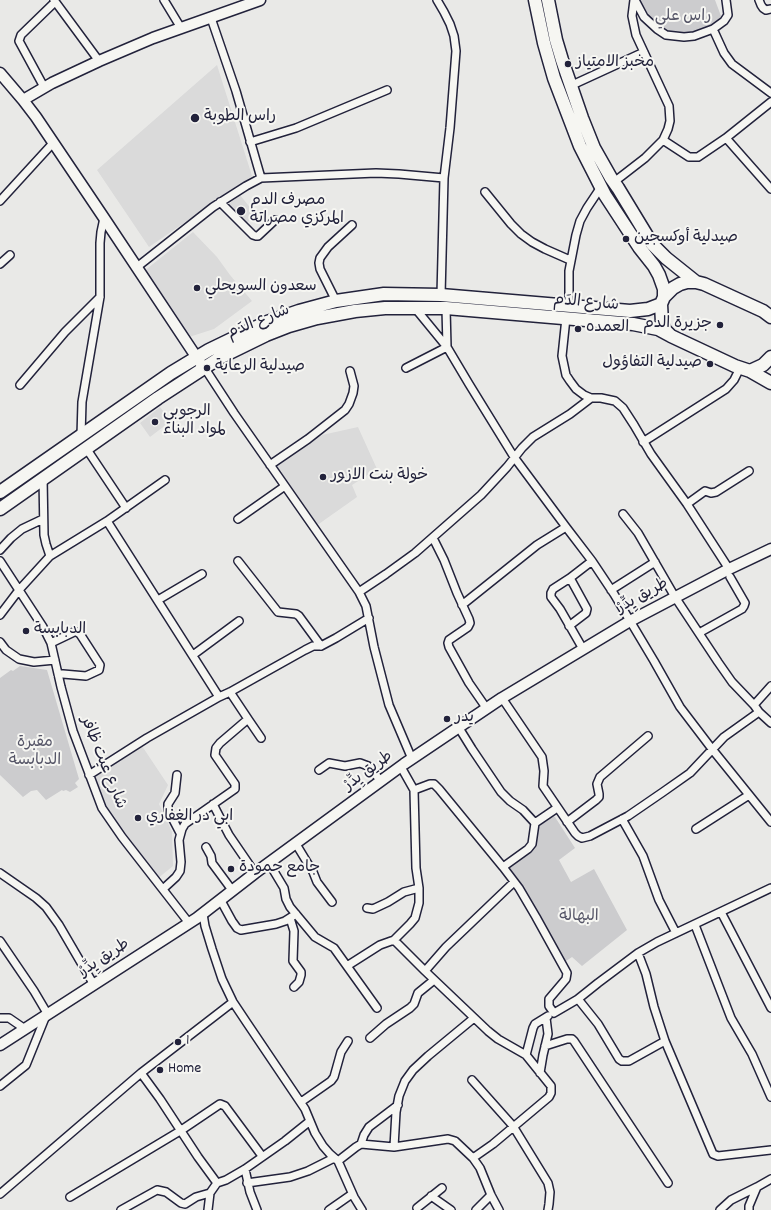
<!DOCTYPE html>
<meta charset="utf-8">
<style>
body{margin:0}
canvas{display:block;background:#e9e9e7}
</style>
<canvas width="771" height="1210"></canvas>
<script>
const g = document.querySelector('canvas').getContext('2d');
g.lineJoin = 'round';
function fillPath(path, color) { g.fillStyle = color; g.fill(path, 'evenodd'); }
const shape = rows => new Path2D(rows.map(r => 'M' + r).join(''));
function strokePath(path, color, width, dash) { g.strokeStyle = color; g.lineWidth = width; g.lineCap = dash ? 'butt' : 'round'; g.setLineDash(dash || []); g.stroke(path); }
function write(font, color, halo, rows, align = 'center') {
  g.font = font + ' Dekko,"Playpen Sans Arabic",sans-serif'; g.lineWidth = 4; g.setLineDash([]); g.textBaseline = 'middle'; g.strokeStyle = halo; g.fillStyle = color; for (const [text, x, y, turn = 0] of rows) {
    g.save(); g.translate(x, y); g.rotate((+turn || 0) * Math.PI / 180); g.textAlign = isNaN(turn) ? turn : align; if (halo) g.strokeText(text, 0, 0); g.fillText(text, 0, 0); g.restore();
  }
}
fillPath(shape([
 [217,65,252,176,149,247,97,170],
 [240,195,256,215,242,227,225,207],
 [193,232,217,257,230,275,252,301,214,329,186,338,143,272],
 [160,407,171,421,150,437,140,423],
 [358,427,377,469,352,485,357,497,316,526,273,465,322,435],
 [142,746,168,785,159,804,172,832,173,866,157,879,104,810,93,781,95,776]
]), '#dadada');
fillPath(shape([
 [636,0,715,0,721,16,718,21,709,27,700,32,682,36,655,28],
 [20,666,47,670,79,779,75,783,78,787,70,792,66,790,63,791,62,790,46,800,37,790,31,791,23,797,0,775,0,678,11,670,13,671],
 [551,815,555,817,575,848,559,860,571,882,594,869,627,930,582,966,572,957,563,963,510,876,507,865,529,849,534,828]
]), '#ccccce');
const street = shape([
 [54,0,99,61],
 [164,0,181,28],
 [437,0,444,12,450,24,454,36,456,51,450,128,444,178,441,295],
 [634,0,632,16,636,35,669,106,670,121,668,129,663,140],
 [635,0,644,17,657,29,666,35,684,37,694,36,713,29,724,21,728,15,726,0],
 [759,0,761,5,763,8,766,10,771,9],
 [211,18,236,91,261,178],
 [713,29,724,53,732,64,771,93],
 [570,86,644,52],
 [44,87,19,41,21,35,55,2],
 [726,138,771,189],
 [250,142,296,128,387,90],
 [614,182,645,158,663,140,689,157,698,157,726,138,771,102],
 [485,192,511,224,521,234,532,242,545,249,570,260],
 [0,201,53,143],
 [220,202,253,235,256,236,258,236,275,220],
 [0,264,10,255],
 [137,267,213,207,246,186,261,178,376,173,399,174,444,178],
 [336,301,320,269,319,263,320,258,328,247,352,225],
 [569,305,569,271,576,235,580,221,587,208,601,187],
 [415,308,447,347,469,384,514,457,566,527,592,561,614,594,654,661,680,707,712,749,771,822],
 [446,308,447,347],
 [566,318,562,356,566,375,570,381,576,389,584,395,591,398,601,398,615,401,623,408,634,425,651,454,687,504,729,569],
 [204,367,234,413,359,592,366,606,374,647,389,705,412,759],
 [406,368,447,347],
 [20,385,65,332,100,297],
 [81,436,82,402,100,297,100,243,101,232,104,218],
 [643,442,726,389,734,380,740,368],
 [86,448,126,508],
 [270,465,308,439,345,410,349,404,353,393,354,386,350,371],
 [43,477,44,535,46,544,50,556],
 [687,504,705,491,711,493,716,492,749,471],
 [238,519,285,486],
 [107,521,219,697],
 [433,538,444,560,457,593,469,619,470,623,468,627,449,640,448,643,449,647,469,683,487,709],
 [0,550,11,538,22,529,43,519],
 [0,561,43,627,51,643,61,687,73,731,102,808,122,837,189,923],
 [238,561,278,612,296,614,299,616,321,646],
 [611,590,655,562],
 [359,592,386,574,415,553,481,495,507,467,522,448,533,437,570,414,591,398],
 [158,600,202,574],
 [462,605,537,545,566,527],
 [0,615,19,590,50,556,107,521,165,480],
 [569,626,586,613,587,609,570,578],
 [699,633,742,609,744,606,745,603,730,577],
 [0,642,6,650,19,659,34,662,55,660],
 [51,643,74,632,77,632,80,634,100,665,99,670,86,676,63,674,58,674],
 [583,649,560,609,551,597,551,593,553,589,570,578,592,561],
 [193,655,239,621],
 [502,698,542,757,544,771,543,786,575,833,578,836,582,838,590,836,628,816,663,792,690,773,724,737,759,712,754,705,732,682,718,662,675,597,638,533,623,514],
 [754,705,771,686],
 [759,712,771,723],
 [248,719,261,738],
 [459,728,472,749,501,792,510,801,523,810,535,823,557,808],
 [401,767,414,790,430,784,434,784,439,789,503,867,519,888,536,917,567,973,566,979,549,999,549,1006,554,1013,578,999,598,983,638,953,657,942,771,888],
 [319,770,329,763,345,766,360,763,368,766,381,781],
 [89,775,147,738,219,697,230,692,305,650,313,646,321,646,336,638,369,618],
 [177,775,175,793,168,804,168,810,180,833],
 [414,790,416,868,419,888,419,903,415,918,410,924,394,940,425,971,446,947,514,882],
 [213,804,229,835,255,873],
 [622,819,643,856,659,900,676,933],
 [567,822,596,800,599,797,599,794,597,784,600,777,648,736],
 [696,829,749,795],
 [296,844,313,872,317,882,332,902],
 [206,847,211,856,212,863,232,890],
 [269,863,284,888,286,899,290,907,315,937,334,948,377,1008],
 [503,867,528,849,532,844,535,823],
 [0,873,36,898,46,907,59,925,94,985],
 [163,889,176,877,180,871,181,862,179,840,182,829,185,824,235,789,235,784,215,755,216,748,220,743,248,719,230,692],
 [220,899,232,921,237,928,241,930,276,924,285,921,296,914],
 [367,908,373,909,388,902,404,892,419,888],
 [721,912,771,1008],
 [203,914,205,926,212,949,222,979,233,1002,247,1023,305,1109,315,1133,323,1146,330,1154,338,1161,354,1197,362,1210],
 [290,918,294,931,293,961,301,972,301,975,299,982,294,987],
 [695,925,731,1018,752,1054,771,1097],
 [0,941,34,991,47,1013,26,1065,0,1086],
 [638,953,646,974,654,1007,665,1041,713,1154,718,1156,771,1150],
 [347,966,380,945,394,940],
 [578,999,598,1024,619,1059,622,1061,629,1061,665,1041],
 [0,1018,9,1018,25,1029],
 [370,1038,386,1024,410,1008,414,1004,418,993,434,980],
 [545,1046,567,1039,572,1039,574,1041,668,1183],
 [526,1055,533,1028,535,1024,548,1016],
 [141,1073,233,1002],
 [540,1073,543,1055,548,1034,546,1018],
 [472,1080,513,1126,548,1183,550,1192,549,1204,548,1210],
 [301,1102,331,1081,334,1077,341,1052,348,1041],
 [361,1144,364,1135,369,1127,398,1105],
 [394,1147,396,1112,399,1096,405,1081,413,1070,428,1056,474,1018],
 [473,1158,480,1168,491,1195,499,1210],
 [338,1161,356,1147,361,1144,394,1147,448,1139,455,1141,473,1158,493,1144,549,1097,551,1093,551,1086,526,1055,498,1039,488,1031,425,971],
 [245,1169,250,1192,257,1210],
 [247,1183,290,1177,308,1171,334,1158],
 [0,1194,141,1073,160,1099,198,1157,217,1183,226,1180,245,1169,285,1141,310,1121],
 [431,1196,451,1210],
 [70,1197,180,1131,220,1104,225,1106,262,1156],
 [417,1208,442,1188],
 [121,1210,157,1190,166,1192,181,1203,185,1204,196,1197,210,1193],
 [208,1210,210,1193,217,1183],
 [329,1210,352,1194],
 [476,1210,491,1195],
 [720,1210,731,1200,757,1187],
 [749,1210,749,1206,757,1187,771,1179]
]);
const secondary = shape([
 [0,73,23,100,36,117,104,218,201,364],
 [23,100,52,83,99,61,153,38,260,0],
 [0,1045,197,918,255,873,404,764,502,698,630,621,729,569,771,549]
]);
const primary = shape([
 [535,0,544,43,554,78,580,146,605,195,639,247,654,266,659,275,664,289,664,297],
 [548,0,556,40,562,60,582,118,594,148,611,178,618,188,652,244,666,258,696,282],
 [771,317,763,311,704,284,696,282,687,282,680,284,673,288,664,297,661,304,662,323,665,330,671,336,735,366,750,371,771,383],
 [750,371,763,365,771,357],
 [0,492,171,373,209,350,267,322,299,311,336,301,384,294,441,295,630,311,648,309,661,304],
 [0,509,158,398,221,357,266,335,289,326,317,318,355,311,385,308,446,308,633,324,658,329,671,336]
]);
strokePath(street, '#22223b', 10);
strokePath(secondary, '#22223b', 13);
strokePath(primary, '#22223b', 15);
strokePath(street, '#f6f6f2', 7);
strokePath(secondary, '#f6f6f2', 10);
strokePath(primary, '#f6f6f2', 12);
for (const [x, y, r, color] of [
 [568,64,4,"#22223b"],
 [195,118,5,"#22223b"],
 [241,211,5,"#22223b"],
 [626,239,4,"#22223b"],
 [197,288,4,"#22223b"],
 [720,325,4,"#22223b"],
 [578,329,4,"#22223b"],
 [710,364,4,"#22223b"],
 [207,368,4,"#22223b"],
 [155,422,4,"#22223b"],
 [323,477,4,"#22223b"],
 [26,631,4,"#22223b"],
 [447,719,4,"#22223b"],
 [138,818,4,"#22223b"],
 [231,869,4,"#22223b"],
 [178,1042,4,"#22223b"],
 [160,1070,4,"#22223b"]
]) { const dot = new Path2D(); dot.arc(x, y, r, 0, 2 * Math.PI); g.fillStyle = color; g.fill(dot); strokePath(dot, '#f6f6f2', 1.5); }
write('16px', '#555567', '#f6f6f2', [
 ["راس علي",683,18],
 ["مقبرة",35,744],
 ["الدبابسة",35,762],
 ["البهالة",579,918]
]);
write('16px', '#22223b', '#f6f6f2', [
 ["مخبز اﻻمتياز",576,64],
 ["راس الطوبة",204,118],
 ["مصرف الدم",250,202],
 ["المركزي مصراتة",250,220],
 ["صيدلية أوكسجين",634,239],
 ["سعدون السويحلي",205,288],
 ["جزيرة الدم",712,325,"right"],
 ["العمده",586,329],
 ["صيدلية التفاؤول",702,364,"right"],
 ["صيدلية الرعاية",215,368],
 ["الرجوبي",163,413],
 ["لمواد البناء",163,431],
 ["خولة بنت الازور",331,477],
 ["الدبابسة",34,631],
 ["يدر",455,719],
 ["ابي در الغفاري",146,818],
 ["جامع حمودة",239,869],
 ["1",186,1042],
 ["Home",168,1070]
], 'left');
write('16px', '#22223b', '#f6f6f2', [
 ["شارع الدَم",586,304,5],
 ["شارع الدَم",259,323,-22],
 ["طريق يِدِّرْ",643,597,-29],
 ["شارع عيت ظافر",102,763,68],
 ["طريق يِدِّرْ",369,772,-36],
 ["طريق يِدِّرْ",105,959,-33]
]);
</script>
